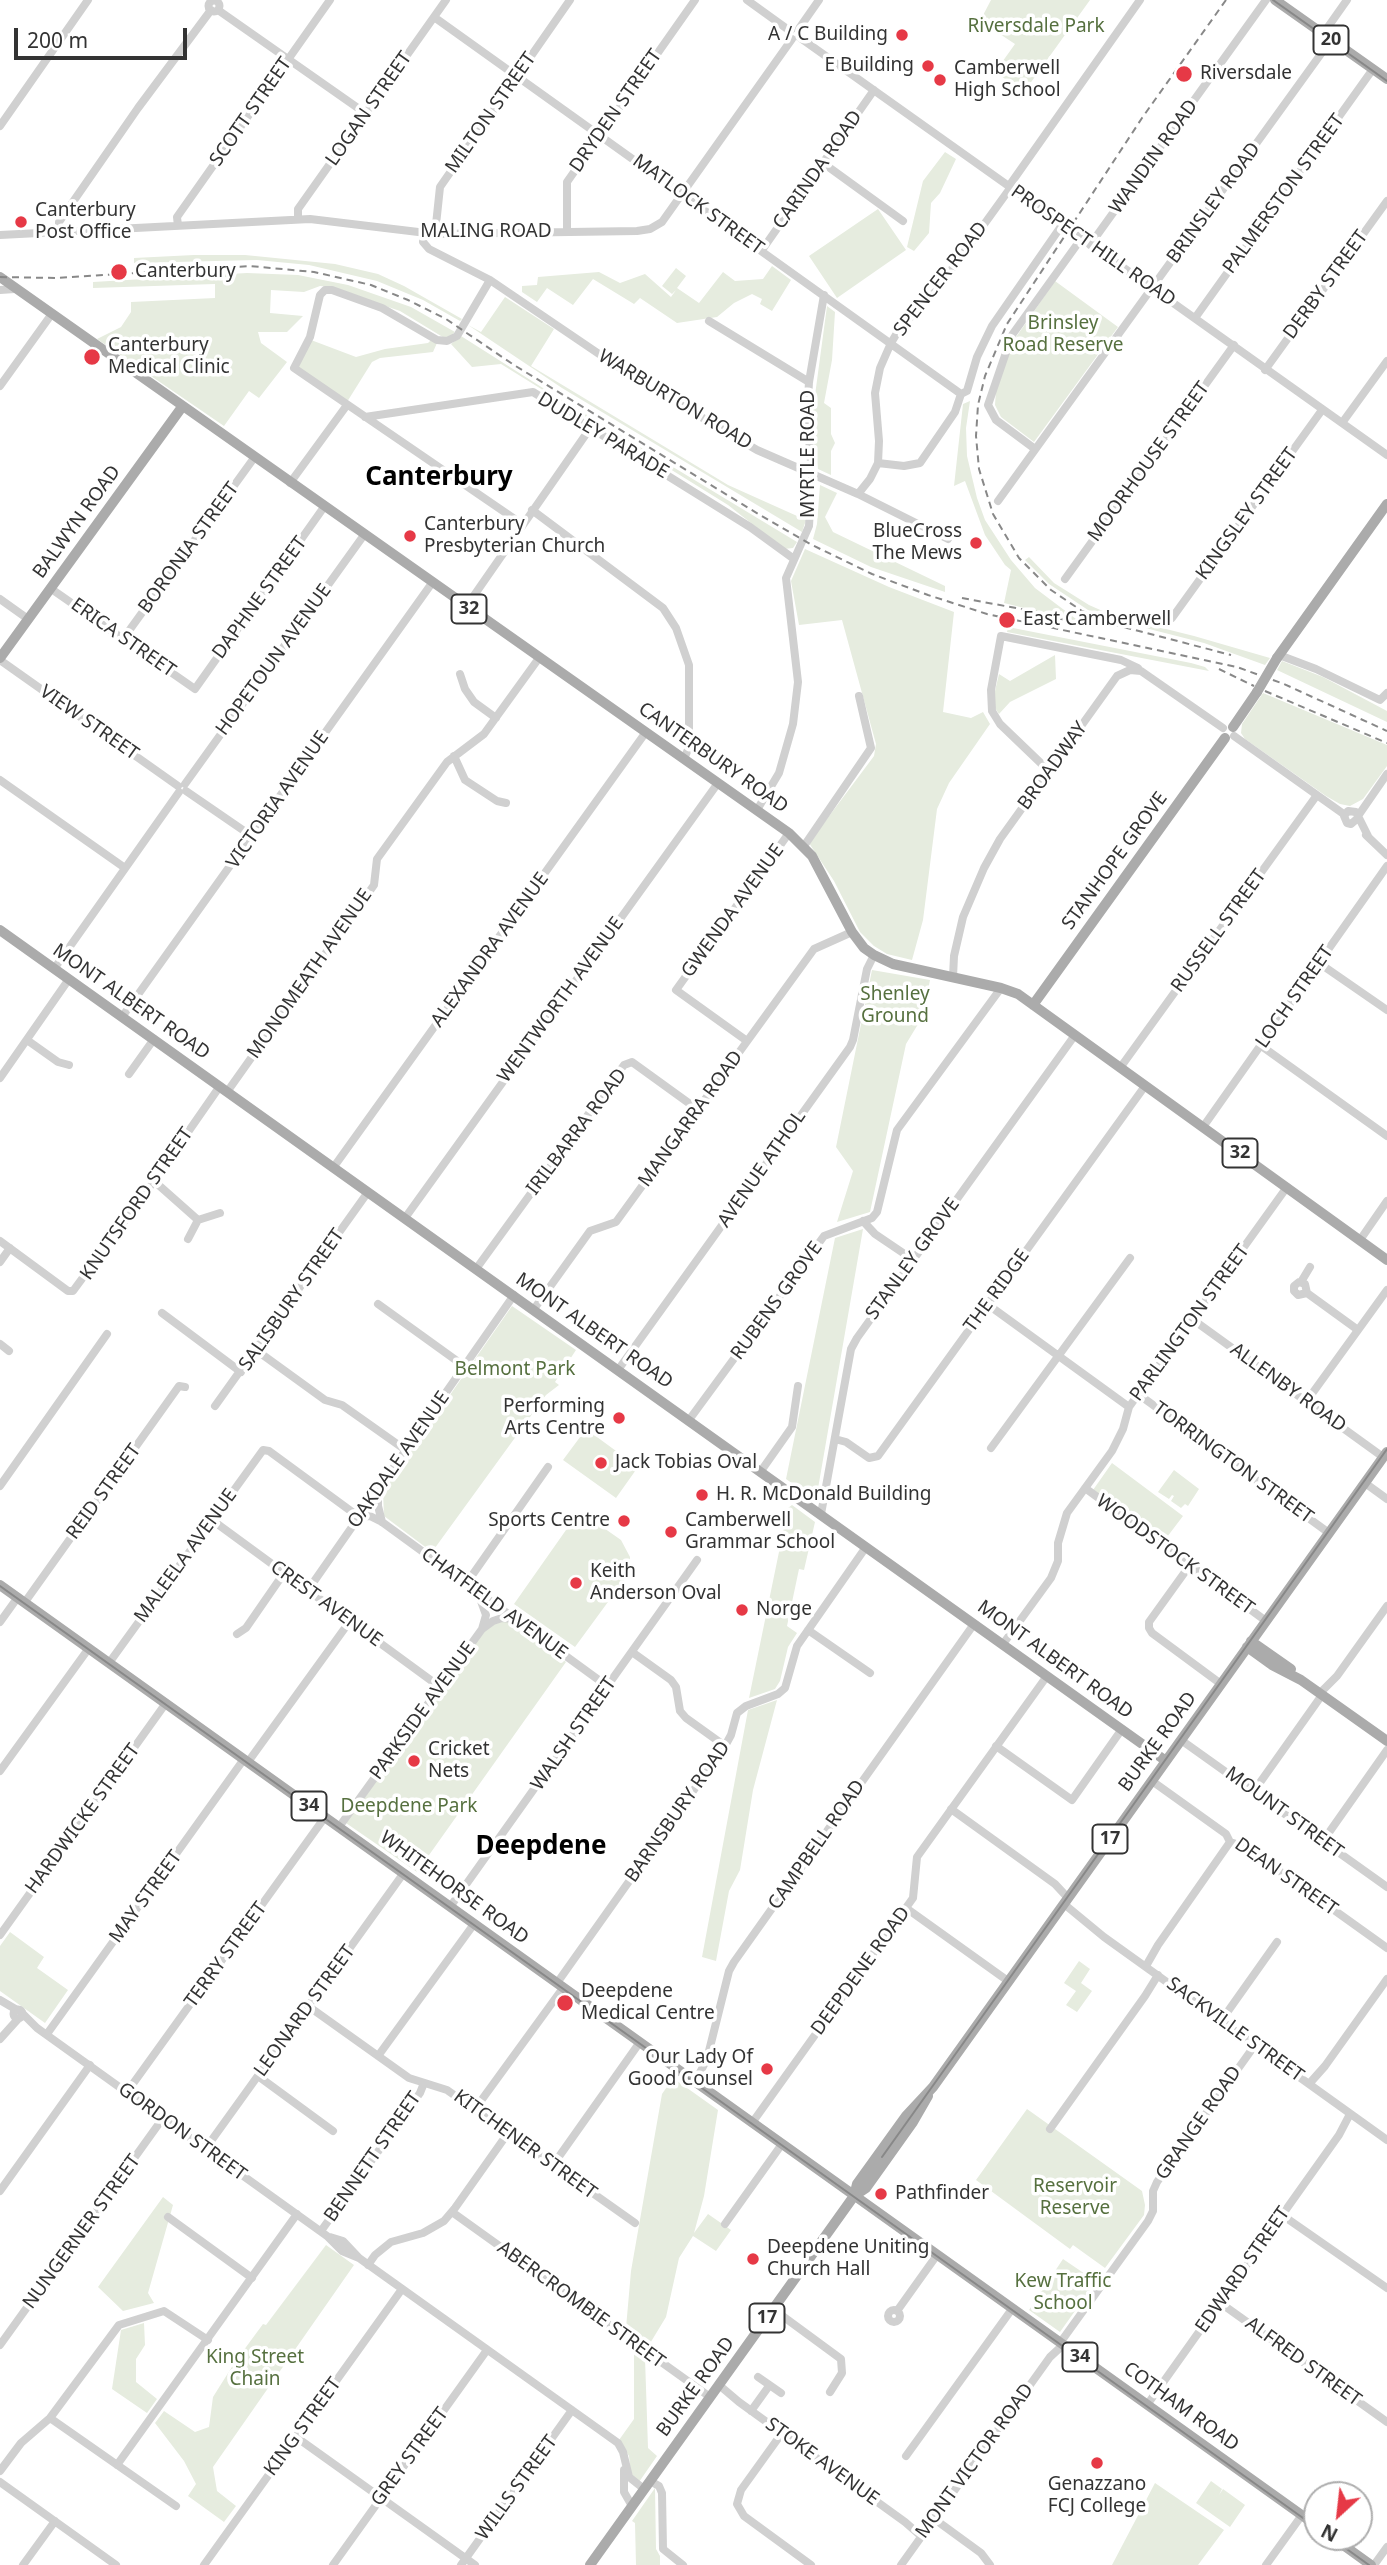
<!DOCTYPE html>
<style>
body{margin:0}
#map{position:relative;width:1387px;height:2565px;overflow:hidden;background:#fff;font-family:"Noto Sans",sans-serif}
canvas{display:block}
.north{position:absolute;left:1303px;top:2481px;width:70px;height:70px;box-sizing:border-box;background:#fff;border:2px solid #adadad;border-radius:50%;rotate:207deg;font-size:19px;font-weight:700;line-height:28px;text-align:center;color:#333}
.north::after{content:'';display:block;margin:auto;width:24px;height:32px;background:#e63946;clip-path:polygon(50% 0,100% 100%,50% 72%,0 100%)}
.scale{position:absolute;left:14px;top:28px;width:173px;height:32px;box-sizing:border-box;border:4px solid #333;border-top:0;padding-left:9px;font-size:21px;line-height:24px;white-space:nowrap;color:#333;-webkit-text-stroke:5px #fff;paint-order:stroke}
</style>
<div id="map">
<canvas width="1387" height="2565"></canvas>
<div class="north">N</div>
<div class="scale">200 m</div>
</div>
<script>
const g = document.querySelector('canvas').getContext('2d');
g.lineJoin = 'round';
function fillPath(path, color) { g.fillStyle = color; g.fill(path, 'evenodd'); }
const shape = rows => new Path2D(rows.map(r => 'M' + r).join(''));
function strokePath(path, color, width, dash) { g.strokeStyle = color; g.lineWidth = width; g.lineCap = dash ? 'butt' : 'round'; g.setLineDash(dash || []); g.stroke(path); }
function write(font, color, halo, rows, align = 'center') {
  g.font = font + ' "Noto Sans",sans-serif'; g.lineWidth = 7; g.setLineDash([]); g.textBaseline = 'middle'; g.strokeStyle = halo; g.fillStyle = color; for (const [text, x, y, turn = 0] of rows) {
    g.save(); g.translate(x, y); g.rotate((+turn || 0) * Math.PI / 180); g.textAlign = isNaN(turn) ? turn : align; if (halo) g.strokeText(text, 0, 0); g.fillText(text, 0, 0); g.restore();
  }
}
fillPath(shape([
 [991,0,1090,0,1024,92,995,72,1015,44,980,21],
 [945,152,956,159,940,193,931,203,929,233,914,251,907,247,923,181],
 [878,209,906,250,837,298,809,256],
 [194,255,245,255,335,264,378,274,404,286,462,319,460,321,423,300,377,281,309,265,257,260,134,263,134,258],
 [772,266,791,280,772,311,760,304,762,299,752,294,734,303,717,317,677,323,640,298,634,304,593,279,573,305,547,288,537,302,522,292,522,286,537,285,538,277,599,272,620,283,645,274,671,297,676,290,672,294,662,286,676,268,686,276,677,288,699,303,723,272,735,281,763,279],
 [247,273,298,275,348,285,411,307,455,332,446,339,400,311,330,287,320,286,304,292,271,290,270,313,303,316,287,332,258,332,261,343,287,362,259,398,249,391,224,426,97,339,121,327,131,312,131,302,215,298,215,284,93,288,93,282],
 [1055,281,1118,327,1034,442,1001,417,995,405,996,390,1014,340],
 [505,297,554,329,531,366,728,485,806,520,802,532,562,388,468,325,481,332],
 [827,306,835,312,832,360,824,403,831,408,831,434,835,443,831,451,831,475,818,469,811,425],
 [461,336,554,395,797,542,793,548,784,549,728,505,501,364,472,367,451,344],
 [311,340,356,357,385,349,428,343,431,340,437,343,433,352,380,358,372,362,347,402,298,367],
 [970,401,966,428,967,456,977,498,985,520,1011,560,1035,588,1080,622,1004,603,1011,570,1005,565,985,535,965,481,954,486,963,404],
 [820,485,837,493,825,517,833,532,945,586,945,592,871,567,813,539,817,524],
 [805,549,889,587,954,612,943,712,971,718,983,712,990,724,949,783,937,809,923,920,912,960,887,954,874,946,860,932,834,881,809,843,874,756,876,744,842,620,799,625,791,581],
 [1029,557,1054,583,1089,605,1114,616,1194,636,1270,658,1265,665,1204,643,1114,620,1091,612,1049,584,1025,560],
 [1008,627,1191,663,1205,667,1209,671,1007,632],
 [1055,655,1056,679,1010,702,999,714,995,708,994,695,999,674,1010,681],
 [1282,661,1323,677,1387,711,1387,722,1277,670],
 [1263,693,1387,745,1387,766,1363,799,1350,806,1340,804,1326,796,1245,739,1241,733,1242,724],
 [872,970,930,980,923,1016,906,1044,870,1212,837,1222,853,1171,836,1147],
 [863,1229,816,1500,786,1479,835,1238],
 [512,1306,576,1350,555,1382,559,1385,546,1395,432,1552,384,1516,383,1491],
 [586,1429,638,1467,616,1498,563,1460],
 [1112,1463,1183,1516,1164,1541,1093,1490],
 [1174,1470,1199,1489,1188,1506,1185,1504,1181,1508,1171,1501,1174,1496,1172,1495,1169,1499,1158,1492],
 [792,1505,815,1522,804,1570,799,1569,787,1626,797,1633,788,1647,780,1681,775,1689,749,1698,788,1508],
 [587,1522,601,1526,621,1540,630,1557,630,1565,627,1576,575,1647,514,1604,566,1530],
 [502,1618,525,1626,522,1630,566,1662,417,1872,343,1821,482,1629],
 [777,1700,753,1790,740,1870,729,1891,716,1961,702,1957,748,1710],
 [10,1932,44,1957,37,1968,68,1990,45,2023,0,1991,0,1946],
 [1079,1961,1090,1969,1081,1983,1092,1991,1077,2012,1066,2005,1076,1991,1064,1983],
 [673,2078,718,2110,704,2196,694,2233,708,2214,731,2230,716,2251,693,2236,679,2258,666,2317,649,2345,626,2328,631,2271,662,2094],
 [1027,2109,1142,2191,1145,2205,1144,2215,1105,2268,1073,2245,1070,2249,976,2180],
 [163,2197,173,2205,148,2293,154,2303,123,2311,98,2287],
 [326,2245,354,2265,213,2467,217,2491,236,2506,224,2522,188,2496,196,2484,184,2461,155,2423,164,2411,195,2432,209,2427,213,2397,235,2362,263,2324,266,2325],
 [1063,2259,1088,2276,1092,2287,1060,2332,1029,2310],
 [144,2323,145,2345,136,2359,136,2382,157,2399,147,2413,112,2389,121,2330],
 [634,2350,645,2358,648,2448,657,2456,639,2482,631,2475,629,2456,619,2440,634,2419],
 [1211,2481,1222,2489,1219,2495,1223,2489,1245,2505,1230,2527,1196,2503],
 [1155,2483,1224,2530,1198,2565,1112,2565],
 [655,2488,656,2549,660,2556,660,2565,636,2565,635,2523,632,2521]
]), '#e6ecdf');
strokePath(shape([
 [747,0,790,31],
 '208.5 6a5.5 5.5 0 1 1 11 0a5.5 5.5 0 1 1-11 0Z',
 [218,10,365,113],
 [434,17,961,394],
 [798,30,819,0],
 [1323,34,1347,0],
 [799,37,1387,455],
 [0,126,88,0],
 [823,163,903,221],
 [1009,186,1140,0],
 [298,219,298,209,446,0],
 [178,226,177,217,330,0],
 [59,232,59,222,138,108,211,10],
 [567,232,567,182,695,0],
 [424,234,423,242,429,249,490,280,630,375,757,450,858,494,948,539],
 [435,234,440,187,570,0],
 [0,235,310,219,435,234,637,231,650,229,662,222,792,39],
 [1090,245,1266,0],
 [762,250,874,90],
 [490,280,457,336,447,341,437,340,382,308,332,290,325,290,320,295,310,337,294,368,522,524],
 [0,290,15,289],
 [1195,318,1373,69],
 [709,321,809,382],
 [1265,370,1387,201],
 [0,386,51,315],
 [961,394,967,391,977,357,992,326,1062,225],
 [365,417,533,392,750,527,794,559],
 [1342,423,1387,361],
 [1035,449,996,420,988,405,1012,335,1081,239],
 [878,463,904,466,920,463,955,412,961,394],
 [290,483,347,405],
 [858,494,870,479,878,463,879,441,875,393,880,368,891,343,900,328,936,291,1011,187],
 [998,501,1331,40],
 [532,510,663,608,676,628,689,665,689,747,684,759],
 [1065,579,1234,345],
 [50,588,195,689,324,507],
 [0,599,28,619],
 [466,607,591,427],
 [1172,618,1322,410],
 [123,639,254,458],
 [1279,655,1316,669,1380,700,1387,693],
 [0,660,178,786],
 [460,674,465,689,474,702,496,718],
 [1234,736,1345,815],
 [454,756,465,780,497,801,506,803],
 [1049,771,1000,724,992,711,991,690,1001,636,1121,660,1138,668],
 [0,780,125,868],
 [185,784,364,535],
 [186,791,253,837],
 [757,810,779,773,793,724,798,682,786,578,809,526,812,474,807,415,809,382,824,295],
 [1358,816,1387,774],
 [1358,818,1351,824,1347,823,1344,816,1348,811,1356,812,1368,836],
 [1366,835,1387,855],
 [804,846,871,748,859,696],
 [1319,963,1387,1010],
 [54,969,179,792],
 [953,977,954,956,963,917,984,868,1000,839,1117,676,1130,670,1141,671,1223,728],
 [122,1017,432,583],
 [27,1040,58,1062,69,1065],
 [747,1041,676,990,789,833],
 [1260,1045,1387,1136],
 [1120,1068,1317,795],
 [129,1074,154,1039],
 [0,1078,69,979],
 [227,1092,374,885,377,859,447,762,484,734,539,658],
 [1203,1127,1387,866],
 [333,1168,646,732],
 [154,1181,198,1220,188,1239],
 [405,1218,718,783],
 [198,1220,220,1213],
 [863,1221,875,1234,912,1259],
 [1360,1240,1387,1201],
 [0,1241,68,1291,73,1291,154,1181,220,1086],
 [0,1262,10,1248],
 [476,1269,624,1065,632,1062,697,1109],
 [1301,1282,1310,1267],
 [1307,1293,1298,1295,1294,1291,1294,1286,1299,1282,1305,1284,1307,1293,1358,1330],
 [378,1304,464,1366],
 [987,1304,1129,1407],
 [534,1309,590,1231,616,1222,814,949,852,932],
 [162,1313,241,1372],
 [1192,1319,1383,1457],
 [0,1344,9,1351],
 [256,1350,325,1400,342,1405,407,1451],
 [618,1370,850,1047,853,1040,867,969,874,955],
 [1138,1394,1329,1533],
 [1306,1402,1387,1290],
 [215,1406,368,1192],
 [689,1420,824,1236,872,1218,877,1212,897,1130,1001,988],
 [835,1439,846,1442,869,1458,878,1456,1145,1086],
 [991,1448,1130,1258],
 [761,1471,792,1427,798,1386],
 [1365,1483,1387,1499],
 [0,1486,107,1334],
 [1085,1488,1266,1621],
 [378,1494,378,1506,382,1522],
 [821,1514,851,1349,857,1338,1075,1035],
 [212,1520,440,1687],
 [1190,1565,1149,1622,1149,1628,1152,1633,1221,1684],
 [466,1584,548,1467],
 [308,1590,514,1295],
 [478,1593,486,1615,482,1629,493,1621,502,1618,513,1619],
 [25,1602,179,1386,185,1387],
 [0,1622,18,1597],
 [808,1630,870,1673],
 [237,1634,246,1628,284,1573],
 [1003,1644,1051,1578,1058,1561,1058,1543,1067,1513,1112,1451,1123,1429,1129,1407,1287,1187],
 [632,1652,671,1680,676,1687,680,1711,686,1718,725,1746],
 [109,1663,263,1450,269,1451,359,1517,370,1516,382,1522,607,1686],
 [1320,1693,1337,1676,1387,1606],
 [1181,1740,1387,1887],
 [996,1746,1072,1800,1122,1729],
 [248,1762,350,1621],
 [0,1771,89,1648],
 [1152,1781,1226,1834,1230,1842,1246,1847,1387,1948],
 [1254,1791,1322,1695],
 [951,1809,1055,1884,1068,1898],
 [339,1827,482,1629],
 [1323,1841,1387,1750],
 [1064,1904,1104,1937,1387,2140],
 [450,1907,697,1560],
 [906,1908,1008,1981],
 [0,1935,166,1703],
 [1146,1966,1158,1945,1230,1842],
 [557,1983,725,1746,731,1735,737,1713,746,1706,778,1694,785,1688,797,1646,866,1547],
 [0,2000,17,2010],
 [308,2006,409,2078,447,2090,635,2223],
 '13.5 2014a4.5 4.5 0 1 1 9 0a4.5 4.5 0 1 1-9 0Z',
 [22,2013,37,2028,327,2236,342,2251,359,2258],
 [1221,2021,1277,1942],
 [47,2034,244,1759],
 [0,2039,18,2019],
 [378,2056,474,1924],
 [258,2076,333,2131],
 [695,2082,707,2059,729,1971,734,1962,974,1624],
 [1309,2084,1325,2066,1387,1979],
 [127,2092,325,1817],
 [475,2109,563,1988],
 [752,2123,913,1898,917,1857,1047,1676],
 [1050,2129,1145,1996,1158,1975],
 [206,2148,403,1874],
 [553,2165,640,2042],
 [0,2191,90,2065],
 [452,2212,710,2397],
 [1282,2215,1387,2288],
 [168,2217,252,2278],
 [725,2224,782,2144],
 [321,2231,420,2093,424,2083],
 [330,2237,343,2241,359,2258,618,2443,623,2452,629,2477,644,2489],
 [368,2265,375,2255,391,2242,423,2233,444,2221,455,2208,508,2133],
 [1219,2302,1387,2422],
 [773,2309,841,2359,842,2373,830,2392],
 '888 2316a6 6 0 1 1 12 0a6 6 0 1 1-12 0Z',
 [897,2311,937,2255],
 [1060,2343,1148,2221,1153,2211,1153,2191,1157,2182,1255,2045],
 [0,2345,163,2118],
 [758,2377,781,2393],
 [719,2385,739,2402,905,2522,921,2536],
 [1147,2405,1339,2135,1350,2114],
 [751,2411,769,2386],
 [50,2418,176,2506],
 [782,2433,741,2490,737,2504,744,2516,811,2565],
 [296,2437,475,2565],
 [906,2456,1012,2309],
 [117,2465,297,2214],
 [624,2470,624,2492,632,2506],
 [0,2471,21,2443,50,2418,119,2325,164,2311,208,2340],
 [650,2481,659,2486,662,2493,663,2549,683,2565],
 [0,2482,116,2565],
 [933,2518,981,2553,990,2565],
 [23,2565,55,2521],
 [204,2565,402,2289],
 [333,2565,487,2350],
 [461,2565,572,2410],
 [901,2565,1050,2357,1063,2345],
 [1266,2565,1302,2515],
 [1374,2565,1387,2547]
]), '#d0d0d0', 8);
strokePath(shape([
 [1275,0,1387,79],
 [0,277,789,833,812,856,852,932,864,948,874,955,893,964,1001,988,1018,994,1387,1260],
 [0,658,182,407],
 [1277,658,1387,504],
 [1233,727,1257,692],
 [0,930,1166,1761],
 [1033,1005,1225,738],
 [0,1585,1317,2526],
 [1251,1641,1291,1669],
 [1247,1647,1272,1665,1301,1680,1387,1741],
 [854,2196,866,2188,913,2122,928,2096],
 [1332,2537,1371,2565],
 [590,2565,854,2196,857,2184,906,2116,933,2087,1387,1452]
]), '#ababab', 10);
strokePath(shape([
 [1273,0,1387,81],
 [0,1586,1317,2528],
 [882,2157,1387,1449],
 [1330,2537,1369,2565]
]), '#888', 2);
strokePath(shape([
 [1226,0,1142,118,1007,324,985,376,978,405,976,436,979,469,993,514,1019,558,1051,590,1082,611,1112,624,1231,655],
 [0,277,55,278,250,266,314,272,371,285,408,300,446,319,514,365,760,515,810,544,872,574,928,595,987,614,1237,667,1284,684,1387,731],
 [962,598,1037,612,1078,624],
 [1219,669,1254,686],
 [1265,691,1387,743]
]), '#888', 2, [7, 5]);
strokePath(shape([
 [1257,692,1277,658]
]), '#ababab', 10);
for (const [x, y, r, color] of [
 [902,35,7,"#e63946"],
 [928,66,7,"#e63946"],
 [1184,74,9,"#e63946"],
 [940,80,7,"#e63946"],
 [21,222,7,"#e63946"],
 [119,272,9,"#e63946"],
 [92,357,9,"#e63946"],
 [410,536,7,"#e63946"],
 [976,543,7,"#e63946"],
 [1007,620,9,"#e63946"],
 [619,1418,7,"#e63946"],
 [601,1463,7,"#e63946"],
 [702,1495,7,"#e63946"],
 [624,1521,7,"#e63946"],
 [671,1532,7,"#e63946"],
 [576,1583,7,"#e63946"],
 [742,1610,7,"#e63946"],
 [414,1761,7,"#e63946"],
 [565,2003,9,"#e63946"],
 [767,2069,7,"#e63946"],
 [881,2194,7,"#e63946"],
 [753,2259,7,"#e63946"],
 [1097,2463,7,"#e63946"]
]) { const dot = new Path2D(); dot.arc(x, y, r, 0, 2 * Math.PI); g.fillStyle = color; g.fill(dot); strokePath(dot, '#fff', 2.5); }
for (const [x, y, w] of [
 [1331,40,35],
 [469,609,35],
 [1240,1153,35],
 [309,1806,35],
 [1110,1839,35],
 [767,2318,35],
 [1080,2357,35]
]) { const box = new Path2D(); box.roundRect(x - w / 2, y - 14.5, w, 29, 5); g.fillStyle = '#fff'; g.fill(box); strokePath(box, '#333', 2); }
write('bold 18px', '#333', null, [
 ["20",1331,40],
 ["32",469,609],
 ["32",1240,1153],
 ["34",309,1806],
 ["17",1110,1839],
 ["17",767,2318],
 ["34",1080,2357]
]);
write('19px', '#56703f', '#fff', [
 ["Riversdale Park",1036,27],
 ["Brinsley",1063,324],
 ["Road Reserve",1063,346],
 ["Shenley",895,995],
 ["Ground",895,1017],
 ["Belmont Park",515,1370],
 ["Deepdene Park",409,1807],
 ["Reservoir",1075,2187],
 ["Reserve",1075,2209],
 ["Kew Traffic",1063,2282],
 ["School",1063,2304],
 ["King Street",255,2358],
 ["Chain",255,2380]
]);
write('19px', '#333', '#fff', [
 ["A / C Building",888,35,"right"],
 ["E Building",914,66,"right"],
 ["Camberwell",954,69],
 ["High School",954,91],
 ["Riversdale",1200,74],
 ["Canterbury",35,211],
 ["Post Office",35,233],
 ["Canterbury",135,272],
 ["Canterbury",108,346],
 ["Medical Clinic",108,368],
 ["Canterbury",424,525],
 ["Presbyterian Church",424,547],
 ["BlueCross",962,532,"right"],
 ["The Mews",962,554,"right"],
 ["East Camberwell",1023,620],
 ["Performing",605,1407,"right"],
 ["Arts Centre",605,1429,"right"],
 ["Jack Tobias Oval",615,1463],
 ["H. R. McDonald Building",716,1495],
 ["Sports Centre",610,1521,"right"],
 ["Camberwell",685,1521],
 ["Grammar School",685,1543],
 ["Keith",590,1572],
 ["Anderson Oval",590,1594],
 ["Norge",756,1610],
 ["Cricket",428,1750],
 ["Nets",428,1772],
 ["Deepdene",581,1992],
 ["Medical Centre",581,2014],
 ["Our Lady Of",753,2058,"right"],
 ["Good Counsel",753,2080,"right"],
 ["Pathfinder",895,2194],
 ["Deepdene Uniting",767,2248],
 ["Church Hall",767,2270],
 ["Genazzano",1097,2485,"center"],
 ["FCJ College",1097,2507,"center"]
], 'left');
write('19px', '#333', '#fff', [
 ["LOGAN STREET",369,109,-55],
 ["DRYDEN STREET",616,111,-55],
 ["SCOTT STREET",251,112,-55],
 ["MILTON STREET",491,113,-55],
 ["WANDIN ROAD",1154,157,-54],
 ["CARINDA ROAD",818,170,-55],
 ["PALMERSTON STREET",1284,194,-54],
 ["BRINSLEY ROAD",1214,203,-54],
 ["MATLOCK STREET",698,205,36],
 ["MALING ROAD",486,232],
 ["PROSPECT HILL ROAD",1093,246,35],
 ["SPENCER ROAD",941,279,-52],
 ["DERBY STREET",1326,285,-54],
 ["WARBURTON ROAD",675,400,31],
 ["DUDLEY PARADE",603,436,31],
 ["MYRTLE ROAD",809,454,-90],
 ["MOORHOUSE STREET",1149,462,-54],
 ["KINGSLEY STREET",1247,514,-54],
 ["BALWYN ROAD",77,522,-54],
 ["BORONIA STREET",189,548,-54],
 ["DAPHNE STREET",260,598,-54],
 ["ERICA STREET",123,638,35],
 ["HOPETOUN AVENUE",274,660,-54],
 ["VIEW STREET",89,723,35],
 ["CANTERBURY ROAD",713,758,35],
 ["BROADWAY",1053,766,-54],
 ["VICTORIA AVENUE",278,800,-55],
 ["STANHOPE GROVE",1115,861,-54],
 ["GWENDA AVENUE",733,911,-54],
 ["RUSSELL STREET",1219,931,-54],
 ["ALEXANDRA AVENUE",490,950,-54],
 ["MONOMEATH AVENUE",310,974,-55],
 ["LOCH STREET",1295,997,-55],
 ["WENTWORTH AVENUE",561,1000,-54],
 ["MONT ALBERT ROAD",131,1002,35],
 ["MANGARRA ROAD",691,1119,-54],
 ["IRILBARRA ROAD",577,1132,-53],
 ["AVENUE ATHOL",762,1169,-55],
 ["KNUTSFORD STREET",137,1204,-55],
 ["STANLEY GROVE",913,1259,-54],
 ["THE RIDGE",997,1291,-54],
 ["SALISBURY STREET",292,1300,-55],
 ["RUBENS GROVE",777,1301,-54],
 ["PARLINGTON STREET",1190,1323,-54],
 ["MONT ALBERT ROAD",594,1331,35],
 ["ALLENBY ROAD",1288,1388,36],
 ["OAKDALE AVENUE",399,1460,-55],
 ["TORRINGTON STREET",1233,1463,36],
 ["REID STREET",104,1492,-54],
 ["WOODSTOCK STREET",1175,1555,36],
 ["MALEELA AVENUE",186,1556,-54],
 ["CREST AVENUE",326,1604,36],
 ["CHATFIELD AVENUE",494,1604,36],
 ["MONT ALBERT ROAD",1055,1660,36],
 ["PARKSIDE AVENUE",423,1711,-54],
 ["WALSH STREET",574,1734,-55],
 ["BURKE ROAD",1158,1742,-54],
 ["BARNSBURY ROAD",678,1812,-55],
 ["MOUNT STREET",1284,1813,36],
 ["HARDWICKE STREET",83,1819,-54],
 ["CAMPBELL ROAD",817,1845,-55],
 ["DEAN STREET",1286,1877,35],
 ["WHITEHORSE ROAD",454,1888,36],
 ["MAY STREET",146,1897,-54],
 ["TERRY STREET",226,1955,-54],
 ["DEEPDENE ROAD",861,1971,-54],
 ["LEONARD STREET",305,2011,-54],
 ["SACKVILLE STREET",1235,2030,36],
 ["GRANGE ROAD",1199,2123,-55],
 ["GORDON STREET",182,2132,36],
 ["KITCHENER STREET",525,2145,36],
 ["BENNETT STREET",373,2157,-55],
 ["NUNGERNER STREET",82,2232,-54],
 ["EDWARD STREET",1243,2270,-55],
 ["ABERCROMBIE STREET",581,2305,36],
 ["ALFRED STREET",1303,2362,36],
 ["BURKE ROAD",696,2387,-54],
 ["COTHAM ROAD",1181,2407,36],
 ["KING STREET",303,2427,-54],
 ["GREY STREET",410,2457,-54],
 ["MONT VICTOR ROAD",975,2461,-54],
 ["STOKE AVENUE",822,2462,36],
 ["WILLS STREET",517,2488,-54]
]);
write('bold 26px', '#000', '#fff', [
 ["Canterbury",439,478],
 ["Deepdene",541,1847]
]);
</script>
